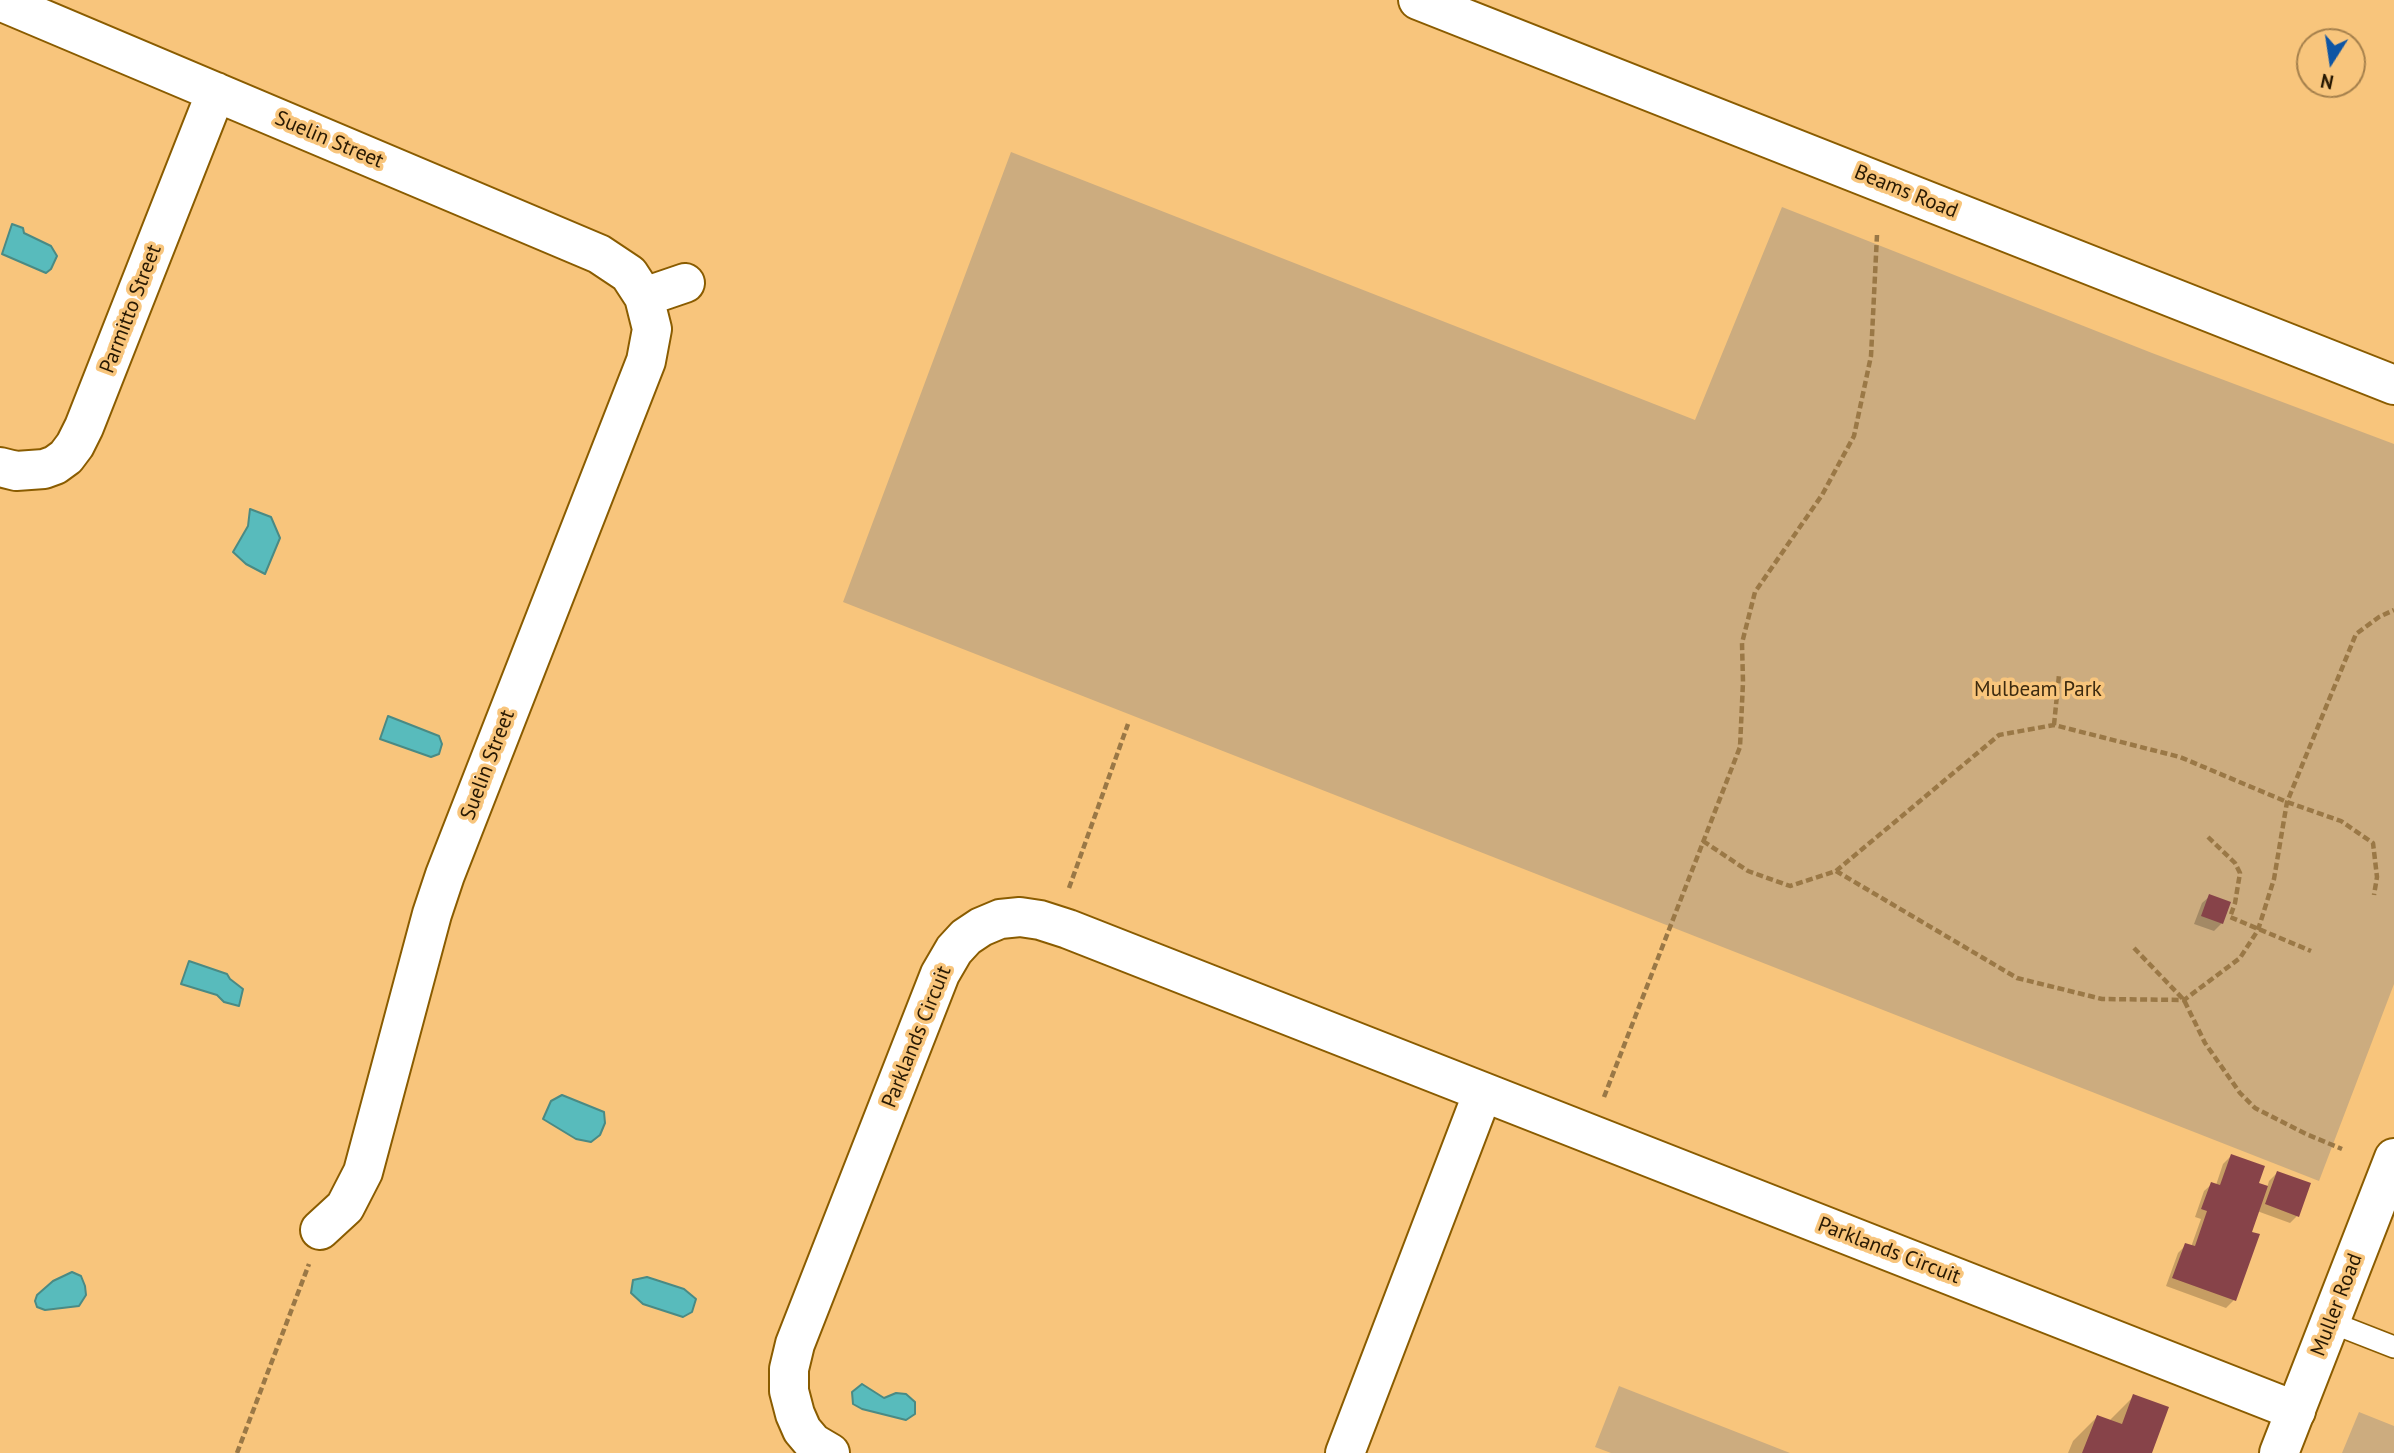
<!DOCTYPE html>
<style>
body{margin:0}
#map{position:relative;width:2394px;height:1453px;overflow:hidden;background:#f8c57c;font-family:"PT Sans",sans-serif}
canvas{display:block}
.north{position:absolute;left:2296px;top:28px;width:70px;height:70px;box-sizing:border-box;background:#f8c57c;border:2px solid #a5804c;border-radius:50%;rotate:192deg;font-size:19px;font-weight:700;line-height:28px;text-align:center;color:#281903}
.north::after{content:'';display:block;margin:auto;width:24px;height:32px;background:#0e55a4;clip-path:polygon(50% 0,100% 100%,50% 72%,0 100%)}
</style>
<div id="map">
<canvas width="2394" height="1453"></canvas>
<div class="north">N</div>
</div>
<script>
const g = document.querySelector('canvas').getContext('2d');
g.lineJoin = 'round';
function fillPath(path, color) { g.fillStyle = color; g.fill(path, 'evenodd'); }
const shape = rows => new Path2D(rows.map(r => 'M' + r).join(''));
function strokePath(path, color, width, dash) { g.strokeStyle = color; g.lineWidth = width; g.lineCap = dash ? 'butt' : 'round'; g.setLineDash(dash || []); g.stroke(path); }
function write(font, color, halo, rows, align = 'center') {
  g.font = font + ' "PT Sans",sans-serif'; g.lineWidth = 7; g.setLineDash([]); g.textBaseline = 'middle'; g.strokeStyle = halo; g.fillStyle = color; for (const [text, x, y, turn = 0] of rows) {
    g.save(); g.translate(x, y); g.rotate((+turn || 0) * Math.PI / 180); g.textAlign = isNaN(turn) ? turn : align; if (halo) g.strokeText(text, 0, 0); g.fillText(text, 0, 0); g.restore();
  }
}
fillPath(shape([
 [1011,152,1695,420,1782,207,2152,353,2394,444,2394,984,2319,1181,843,602],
 [1619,1386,1790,1453,1611,1453,1595,1447],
 [2359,1412,2394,1426,2394,1453,2342,1453]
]), '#ccac7f');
const water = shape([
 [12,224,23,228,24,233,51,246,57,256,51,269,46,273,2,254,12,224],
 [250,509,271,517,280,538,265,574,246,564,233,552,248,526,250,509],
 [388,716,439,736,442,744,439,754,431,757,380,739,388,716],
 [189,961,227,974,230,979,243,989,239,1006,224,1002,217,995,181,984,189,961],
 [562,1095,604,1112,605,1123,600,1135,591,1142,576,1139,543,1119,551,1101,562,1095],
 [72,1272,81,1276,85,1286,86,1295,79,1306,45,1310,37,1307,35,1301,37,1295,53,1281,72,1272],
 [647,1277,684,1289,696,1299,692,1312,683,1317,643,1304,631,1293,633,1280,647,1277],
 [862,1384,884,1398,896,1393,906,1394,915,1402,915,1414,906,1420,862,1409,853,1404,852,1392,862,1384]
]);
fillPath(water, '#58bbbc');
strokePath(water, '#4a8a84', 2);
fillPath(shape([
 [2210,896,2222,923,2214,931,2194,924,2202,903],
 [2231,1156,2257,1184,2267,1188,2269,1181,2277,1173,2297,1216,2290,1223,2257,1211,2234,1300,2226,1308,2166,1286,2178,1253,2186,1245,2191,1247,2201,1219,2195,1217,2204,1191,2212,1184,2216,1185,2223,1164],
 [2134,1396,2150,1453,2068,1453,2073,1441,2097,1417,2110,1420]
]), '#0003');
fillPath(shape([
 [2209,894,2231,902,2223,924,2201,916],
 [2231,1154,2265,1166,2259,1183,2268,1186,2252,1232,2260,1234,2236,1301,2172,1278,2185,1243,2195,1246,2207,1211,2201,1209,2211,1182,2220,1185],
 [2277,1171,2311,1183,2299,1217,2265,1204],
 [2133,1394,2169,1407,2152,1453,2082,1453,2097,1415,2122,1424]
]), '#874349');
const lane = shape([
 [2330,1322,2394,1347]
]);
const street = shape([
 [0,1,599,254,629,274,644,297,685,283],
 [0,467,16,471,44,469,55,465,66,457,75,445,84,427,216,92],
 [320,1230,345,1207,363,1172,432,914,445,875,646,361,652,329,644,297],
 [830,1453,813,1443,802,1430,795,1414,789,1391,789,1369,795,1344,940,974,954,950,966,937,981,927,1000,919,1020,917,1040,920,1068,929,2296,1411],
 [1345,1453,1483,1092]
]);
const secondary = shape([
 [1418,0,2394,385],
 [2279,1453,2394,1158]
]);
strokePath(lane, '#8a5c00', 24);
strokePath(street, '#8a5c00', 42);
strokePath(secondary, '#8a5c00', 42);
strokePath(shape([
 [2054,725,2059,675],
 [2208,837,2235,863,2240,873,2235,903,2230,917,2311,951],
 [1703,841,1748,871,1790,886,1836,871,2017,978,2102,999,2184,1000,2240,958,2258,930,2274,879,2287,802,2356,634,2379,617,2394,610],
 [1836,871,1999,735,2054,725,2180,757,2287,802,2341,821,2373,843,2377,877,2374,895],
 [1069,888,1128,724],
 [2134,948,2184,1000,2205,1043,2240,1093,2255,1108,2306,1134,2342,1149],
 [1604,1097,1740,747,1743,682,1742,643,1755,592,1822,495,1854,436,1871,356,1877,235],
 [237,1453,309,1264]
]), '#9a7846', 4.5, [7, 3.5]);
strokePath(lane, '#fff', 21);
strokePath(street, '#fff', 38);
strokePath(secondary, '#fff', 38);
write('21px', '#281903', '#f8c57c', [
 ["Suelin Street",329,140,23],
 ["Beams Road",1906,192,22],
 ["Parmitto Street",131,309,-69],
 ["Suelin Street",488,765,-69],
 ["Parklands Circuit",917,1037,-68],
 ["Parklands Circuit",1889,1251,21],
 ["Muller Road",2337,1305,-69]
]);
write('21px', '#3d2b10', '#f8c57c', [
 ["Mulbeam Park",2038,690]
]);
</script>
